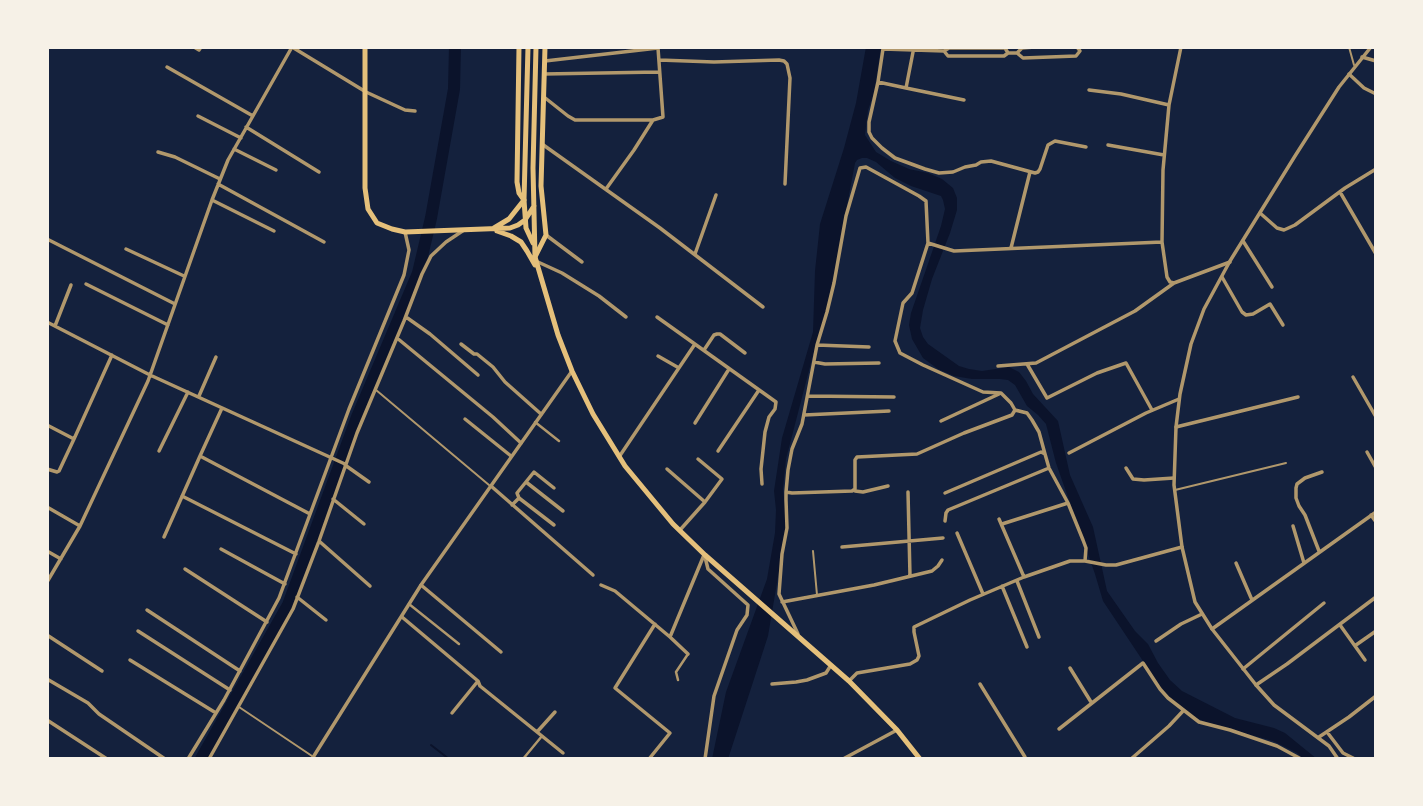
<!DOCTYPE html>
<style>
body{margin:0}
#map{position:relative;width:1423px;height:806px;overflow:hidden;background:#14213d;font-family:Roboto,sans-serif}
canvas{display:block}
.frame{position:absolute;inset:0;border:49px solid #f6f1e7;pointer-events:none}
</style>
<div id="map">
<canvas width="1423" height="806"></canvas>
<div class="frame"></div>
</div>
<script>
const g = document.querySelector('canvas').getContext('2d');
g.lineJoin = 'round';
function fillPath(path, color) { g.fillStyle = color; g.fill(path, 'evenodd'); }
const shape = rows => new Path2D(rows.map(r => 'M' + r).join(''));
function strokePath(path, color, width, dash) { g.strokeStyle = color; g.lineWidth = width; g.lineCap = dash ? 'butt' : 'round'; g.setLineDash(dash || []); g.stroke(path); }
fillPath(shape([
 [866,47,881,47,874,93,868,110,865,135,876,152,891,161,909,169,928,173,942,179,953,188,957,198,957,210,950,233,932,279,923,310,920,328,923,337,928,344,959,366,969,369,982,371,1009,367,1019,372,1026,381,1033,394,1058,421,1070,475,1093,527,1107,591,1135,631,1148,644,1158,663,1170,680,1182,691,1235,718,1274,728,1285,733,1317,759,1303,759,1297,753,1273,741,1208,723,1194,717,1165,694,1103,601,1095,574,1056,463,1046,424,1038,415,1027,406,1015,385,1008,380,1000,379,972,379,954,376,938,369,923,358,912,339,909,325,911,313,941,226,945,209,943,200,941,196,911,186,895,178,876,162,867,158,862,158,857,160,855,163,827,312,813,355,786,459,783,489,786,518,784,541,768,636,728,759,712,759,726,692,767,579,775,533,776,510,774,491,782,438,813,332,815,271,820,224,844,148,856,103]
]), '#0b132b');
strokePath(shape([
 [431,745,449,759]
]), '#0b132b', 2);
strokePath(shape([
 [201,759,288,605,357,417,418,273,431,218,454,89,455,47]
]), '#0b132b', 12);
strokePath(shape([
 [1349,47,1354,65],
 [376,390,489,485],
 [1175,490,1286,463],
 [813,551,817,595],
 [239,707,312,756]
]), '#b1986c', 2);
strokePath(shape([
 [535,422,559,441],
 [409,604,459,644],
 [678,680,676,672,688,654],
 [523,759,542,736]
]), '#b1986c', 2.5);
strokePath(shape([
 [194,47,199,50,201,47],
 [292,47,366,92,405,110,415,111],
 [914,47,906,88,878,82,869,122,869,132,872,138,882,148,895,158,925,169,939,173,953,172,965,167,976,165,981,162,991,161,1035,173,1038,172,1040,169,1048,145,1055,141,1086,147],
 [883,49,944,51,949,48,1005,48,1008,53,1004,56,948,56,944,51],
 [1008,53,1017,53,1023,58,1076,56,1080,51,1077,47],
 [1017,53,1022,48,1035,47],
 [1362,57,1376,61],
 [659,60,714,62,779,60,784,61,787,64,790,78,785,184],
 [167,67,253,116],
 [544,74,659,72],
 [1349,74,1364,88,1376,94],
 [878,82,883,49],
 [906,88,964,100],
 [1089,90,1121,94,1169,105],
 [544,97,568,116,575,120,653,120,663,117,658,48,545,61],
 [198,116,241,138],
 [246,127,319,172],
 [542,144,660,228,763,307],
 [1108,145,1164,155],
 [234,149,276,170],
 [158,152,175,157,220,179],
 [218,184,324,242],
 [606,189,634,150,653,120],
 [1340,192,1376,254],
 [212,200,274,231],
 [1260,213,1277,228,1284,230,1295,225,1345,188,1376,169],
 [546,235,582,262],
 [47,239,175,304],
 [1243,241,1272,287],
 [928,243,954,251,1162,242],
 [1011,248,1030,172],
 [126,249,184,276],
 [695,254,716,195],
 [538,262,562,273,599,296,626,317],
 [1222,277,1242,312,1246,315,1253,314,1270,304,1283,325],
 [1174,283,1170,282,1167,277,1162,242,1163,170,1169,105,1181,47],
 [86,284,168,325],
 [406,317,430,334,478,375],
 [657,317,776,402,775,409,769,417,765,432,761,469,762,484],
 [47,322,150,375,345,464],
 [55,326,71,285],
 [397,338,493,417,521,443],
 [461,344,474,354,477,354,493,367,505,382,541,414],
 [817,345,869,347],
 [704,350,714,335,717,334,720,334,745,353],
 [658,356,679,368],
 [814,362,825,364,879,363],
 [1027,364,1047,398,1097,373,1126,363,1152,410],
 [998,366,1036,363,1135,311,1174,283,1230,262],
 [1353,377,1376,417],
 [199,396,216,357],
 [808,396,894,397],
 [1015,410,1027,413,1032,420,1039,432,1045,454],
 [804,415,889,411],
 [465,419,511,456],
 [941,421,999,394],
 [695,423,729,369],
 [47,425,74,439,112,355],
 [1176,427,1298,397],
 [159,451,188,392],
 [718,451,759,390],
 [1367,452,1376,468],
 [1069,453,1146,413,1179,399],
 [200,456,222,408],
 [619,457,695,344],
 [345,465,369,482],
 [1126,468,1133,479,1144,480,1174,478],
 [47,469,57,472,59,471,74,439],
 [667,469,705,502],
 [526,482,563,511],
 [491,486,593,575],
 [855,491,863,492,888,486],
 [786,492,792,493,852,491,855,489,855,460,857,457,917,454,964,433,1012,415,1015,410,1011,403,1001,393,983,392,923,365,900,353,895,341,903,303,912,293,928,243,926,201,919,196,866,167,860,168,846,216,834,283,827,312,817,345,802,424,792,449,788,470,786,492,786,500,787,528,782,554,779,594,798,634],
 [908,492,910,576],
 [945,493,1041,452,1045,454,1049,468,1068,503,1083,540,1086,548,1085,561],
 [182,496,296,554],
 [519,498,517,493,534,472,554,488],
 [333,499,364,524],
 [512,505,519,498,554,525],
 [47,507,80,526],
 [1371,515,1376,522],
 [999,519,1024,577],
 [945,521,946,513,948,510,1049,468],
 [1002,524,1068,503],
 [1293,526,1304,563],
 [680,530,705,502,722,479,698,459],
 [957,533,983,594],
 [164,537,200,456,310,514],
 [319,541,370,586],
 [842,547,943,538],
 [221,549,285,584],
 [47,551,61,559],
 [1319,551,1305,515,1299,506,1296,498,1296,488,1297,484,1305,478,1322,472],
 [1236,563,1252,600],
 [185,569,267,622],
 [1017,581,1039,637],
 [47,582,80,526,148,381,212,200,228,160,292,47],
 [421,585,501,652],
 [601,585,615,591,670,637,704,555],
 [1002,586,1027,647],
 [297,597,326,620],
 [782,602,874,585,932,571,938,566,942,560],
 [147,610,240,671],
 [402,617,478,681,480,686,563,753],
 [1340,625,1365,660],
 [1212,629,1376,512],
 [138,631,230,690],
 [47,635,102,671],
 [670,637,688,654],
 [1156,641,1181,624,1202,614],
 [1356,645,1376,631],
 [130,660,216,713],
 [1070,668,1091,702],
 [1243,669,1324,603],
 [47,679,88,703,99,714,165,759],
 [850,680,857,673,910,664,917,660,919,656,914,632,914,627,970,600,1024,577,1070,561,1085,561,1106,565,1116,565,1182,547],
 [772,684,796,682,807,680,826,673,831,665],
 [980,684,1025,757,1022,759],
 [1256,685,1287,664,1376,597],
 [452,713,478,681],
 [1059,729,1143,663,1160,689,1168,698,1199,722,1230,730,1277,746,1301,759],
 [537,732,555,712],
 [1327,732,1343,753,1355,759],
 [1319,737,1349,717,1376,696],
 [188,759,224,700,279,598,349,409,404,275,409,250,405,232],
 [209,759,293,609,319,541,357,433,404,321,422,274,431,256,446,242,464,230],
 [649,759,670,733,615,688,655,624],
 [705,759,714,696,737,630,747,615,748,605,708,569,705,557],
 [843,759,897,730],
 [1131,759,1169,726,1183,711]
]), '#b1986c', 3.5);
strokePath(shape([
 [47,720,107,759],
 [312,759,421,585,572,371],
 [1338,759,1329,746,1274,705,1256,685,1212,629,1195,602,1182,547,1174,485,1176,427,1180,394,1191,344,1204,309,1230,261,1295,156,1339,87,1371,47]
]), '#b1986c', 3.5);
strokePath(shape([
 [365,47,365,188,368,209,377,223,392,229,405,232,510,228,518,225,525,220,534,206],
 [528,47,524,200,526,228,533,243],
 [536,47,533,168,535,257,558,335,572,371,593,414,625,466,673,524,705,555,849,681,897,730,920,759],
 [494,228,509,219,524,200],
 [497,231,511,236,521,242,527,251,535,265]
]), '#e5c07b', 5);
strokePath(shape([
 [519,47,517,182,519,193,524,200],
 [535,257,546,235,541,186,545,47]
]), '#e5c07b', 5);
</script>
